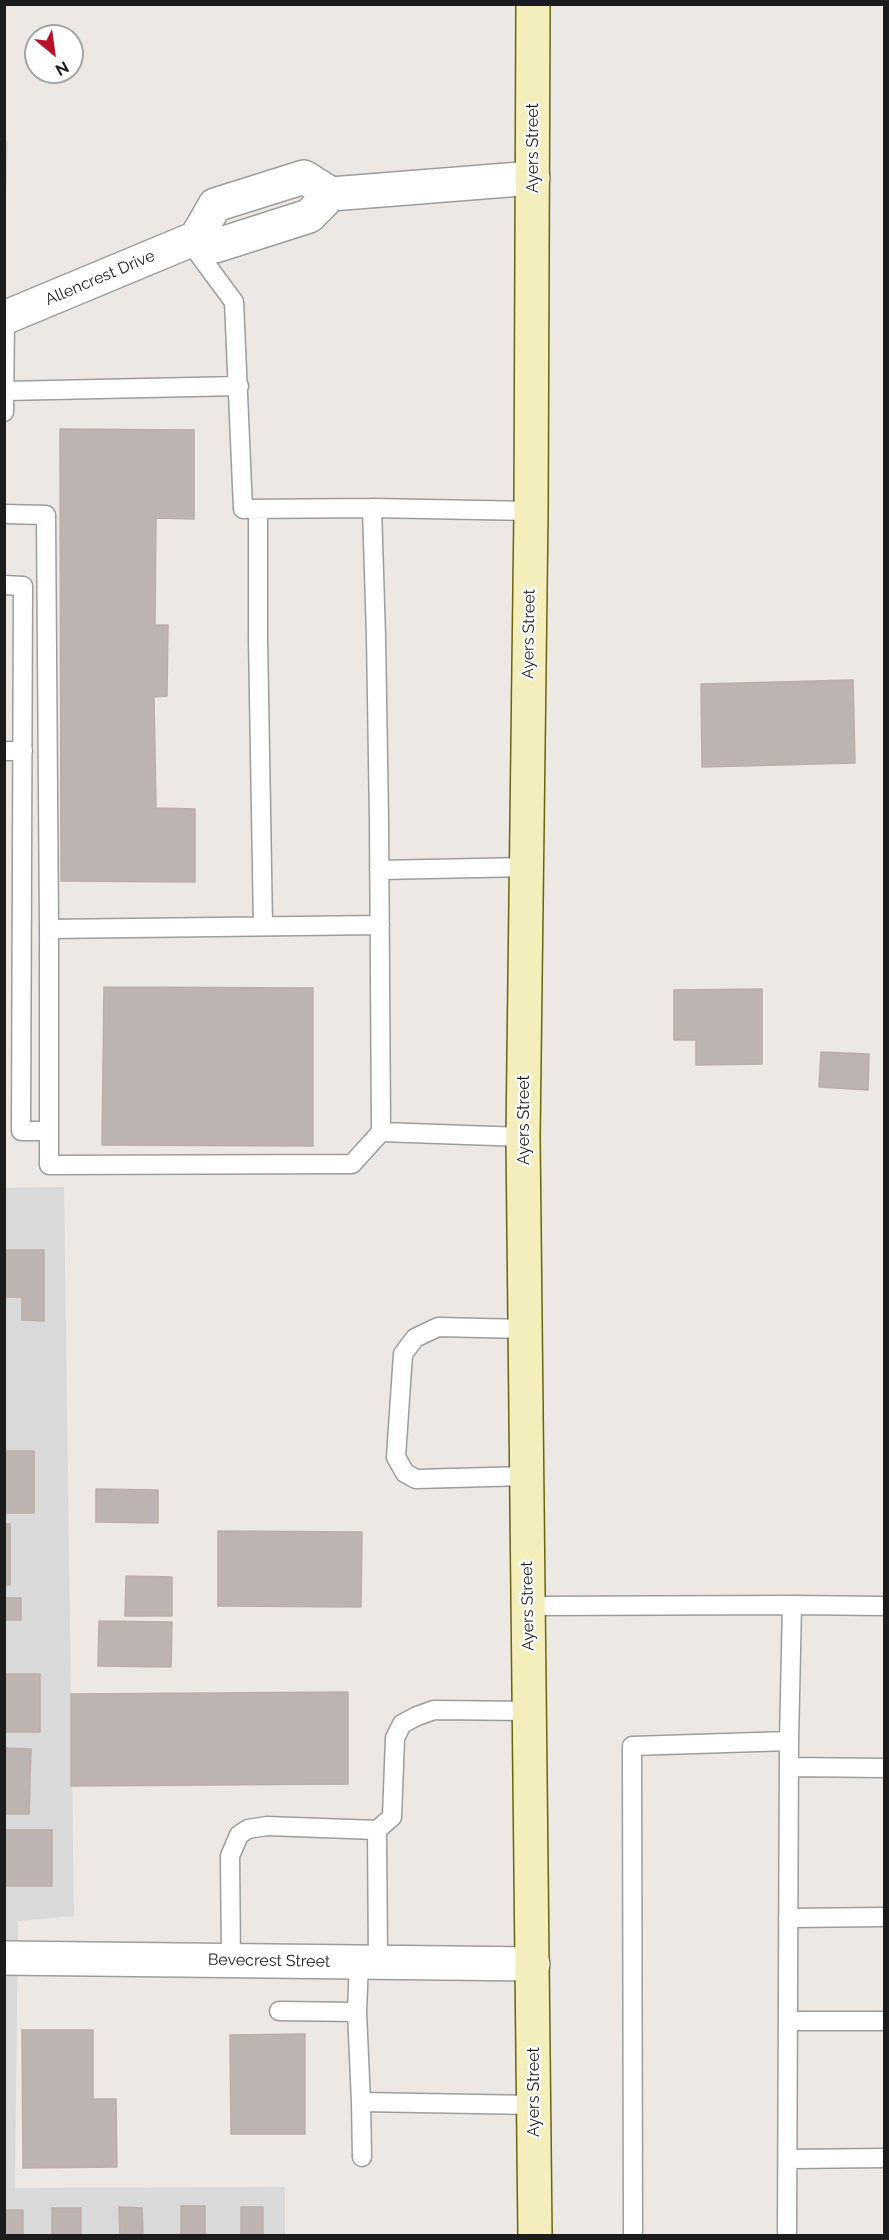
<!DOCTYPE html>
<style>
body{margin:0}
#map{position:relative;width:889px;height:2240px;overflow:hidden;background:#ede8e3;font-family:Raleway,sans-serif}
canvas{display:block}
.frame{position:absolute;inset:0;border:6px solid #1c1c1c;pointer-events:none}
.north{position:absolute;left:24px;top:24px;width:60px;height:60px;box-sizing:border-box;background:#fff;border:2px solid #a4a4a4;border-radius:50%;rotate:151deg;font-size:16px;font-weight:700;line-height:24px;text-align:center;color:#1c1c1c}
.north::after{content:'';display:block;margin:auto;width:21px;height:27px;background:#b6132a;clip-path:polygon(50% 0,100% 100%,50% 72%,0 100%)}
</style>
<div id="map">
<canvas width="889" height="2240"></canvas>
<div class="frame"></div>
<div class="north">N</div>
</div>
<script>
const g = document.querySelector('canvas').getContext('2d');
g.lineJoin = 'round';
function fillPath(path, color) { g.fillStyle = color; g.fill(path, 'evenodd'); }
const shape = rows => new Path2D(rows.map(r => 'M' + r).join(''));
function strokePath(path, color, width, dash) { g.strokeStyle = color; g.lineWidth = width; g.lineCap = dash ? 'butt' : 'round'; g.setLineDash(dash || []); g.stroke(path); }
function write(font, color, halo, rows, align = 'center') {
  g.font = font + ' Raleway,sans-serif'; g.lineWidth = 4.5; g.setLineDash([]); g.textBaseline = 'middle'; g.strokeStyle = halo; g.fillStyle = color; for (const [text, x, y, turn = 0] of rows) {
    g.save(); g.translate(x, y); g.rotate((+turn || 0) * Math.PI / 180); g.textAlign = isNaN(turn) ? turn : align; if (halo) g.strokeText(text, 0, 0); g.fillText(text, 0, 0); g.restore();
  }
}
fillPath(shape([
 [5,140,8,141,5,227,4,140],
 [64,1187,74,1916,18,1921,15,2188,285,2187,285,2235,5,2235,4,1188]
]), '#dad9da');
const building = shape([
 [60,429,194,430,194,519,156,518,155,625,168,625,167,696,154,697,156,808,195,809,195,882,61,881,60,429],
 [853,680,855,763,702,767,701,684,853,680],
 [104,987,313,988,313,1146,102,1145,104,987],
 [762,989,762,1064,696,1065,696,1040,674,1040,674,990,762,989],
 [821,1052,869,1054,868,1090,819,1087,821,1052],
 [4,1250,44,1250,44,1321,22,1320,22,1297,4,1297,4,1250],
 [4,1451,34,1451,34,1513,4,1513,4,1451],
 [96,1489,158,1490,158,1523,96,1522,96,1489],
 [4,1524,10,1524,10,1585,4,1585,4,1524],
 [218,1531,362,1532,361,1607,218,1606,218,1531],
 [126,1576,172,1577,172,1616,125,1616,126,1576],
 [4,1598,21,1598,21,1620,4,1620,4,1598],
 [99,1621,172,1622,171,1667,98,1666,99,1621],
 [4,1674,40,1674,40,1732,4,1732,4,1674],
 [348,1692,348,1784,71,1786,71,1694,348,1692],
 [4,1748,31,1749,29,1814,4,1814,4,1748],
 [4,1830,52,1830,52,1886,4,1886,4,1830],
 [22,2030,93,2030,93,2099,116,2099,117,2167,23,2168,22,2030],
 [305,2034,305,2134,231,2134,230,2035,305,2034],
 [181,2206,205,2206,205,2236,181,2236,181,2206],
 [119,2207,142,2208,143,2236,120,2236,119,2207],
 [241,2207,263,2207,263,2236,241,2236,241,2207],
 [52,2208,81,2208,81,2236,52,2236,52,2208],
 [4,2210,23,2210,23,2236,4,2236,4,2210]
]);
fillPath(building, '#bdb3b0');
strokePath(building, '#bdada7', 1.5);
const lane = shape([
 [189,241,234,302,243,509,372,508,531,511],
 [5,391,239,386],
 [4,412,5,318],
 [372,508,376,637,379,820,381,1132,523,1137],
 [258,510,258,638,263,926],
 [4,514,46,515,49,929],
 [4,585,23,586,21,1131,48,1131],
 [4,751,23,751],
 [379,870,527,867],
 [380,925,49,929,49,1165,352,1164,381,1132],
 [524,1329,438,1327,415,1338,403,1354,396,1457,405,1473,416,1479,527,1476],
 [528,1606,792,1605],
 [789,1767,884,1768],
 [788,1918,884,1917],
 [231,1960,230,1856,239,1835,248,1829,267,1826,377,1830],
 [359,1962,357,2012,361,2102,534,2105],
 [378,1962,377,1830,392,1817,395,1738,402,1724,417,1716,434,1710,530,1711],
 [279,2011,357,2012],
 [788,2021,884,2021],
 [361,2102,362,2157],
 [788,2159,884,2158],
 [633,2236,632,1746,789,1741],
 [787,2236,789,1741,792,1605,884,1606]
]);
const street = shape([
 [196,238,215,246,309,216,331,194],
 [4,318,196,238,215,205,304,177,331,194,533,178],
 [4,1958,533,1964]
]);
const secondary = shape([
 [533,4,531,511,523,1137,535,2236]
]);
strokePath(lane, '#9d9d9d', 21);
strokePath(street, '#9d9d9d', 36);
strokePath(secondary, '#68650f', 36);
strokePath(lane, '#fff', 18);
strokePath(street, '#fff', 33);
strokePath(secondary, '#f3eebb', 33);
write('16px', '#1c1c1c', '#fff', [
 ["Ayers Street",533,148,-90],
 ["Allencrest Drive",100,278,-23],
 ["Ayers Street",529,634,-89],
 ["Ayers Street",524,1120,-90],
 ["Ayers Street",528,1606,-91],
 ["Bevecrest Street",269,1961,1],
 ["Ayers Street",534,2092,-90]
]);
</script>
